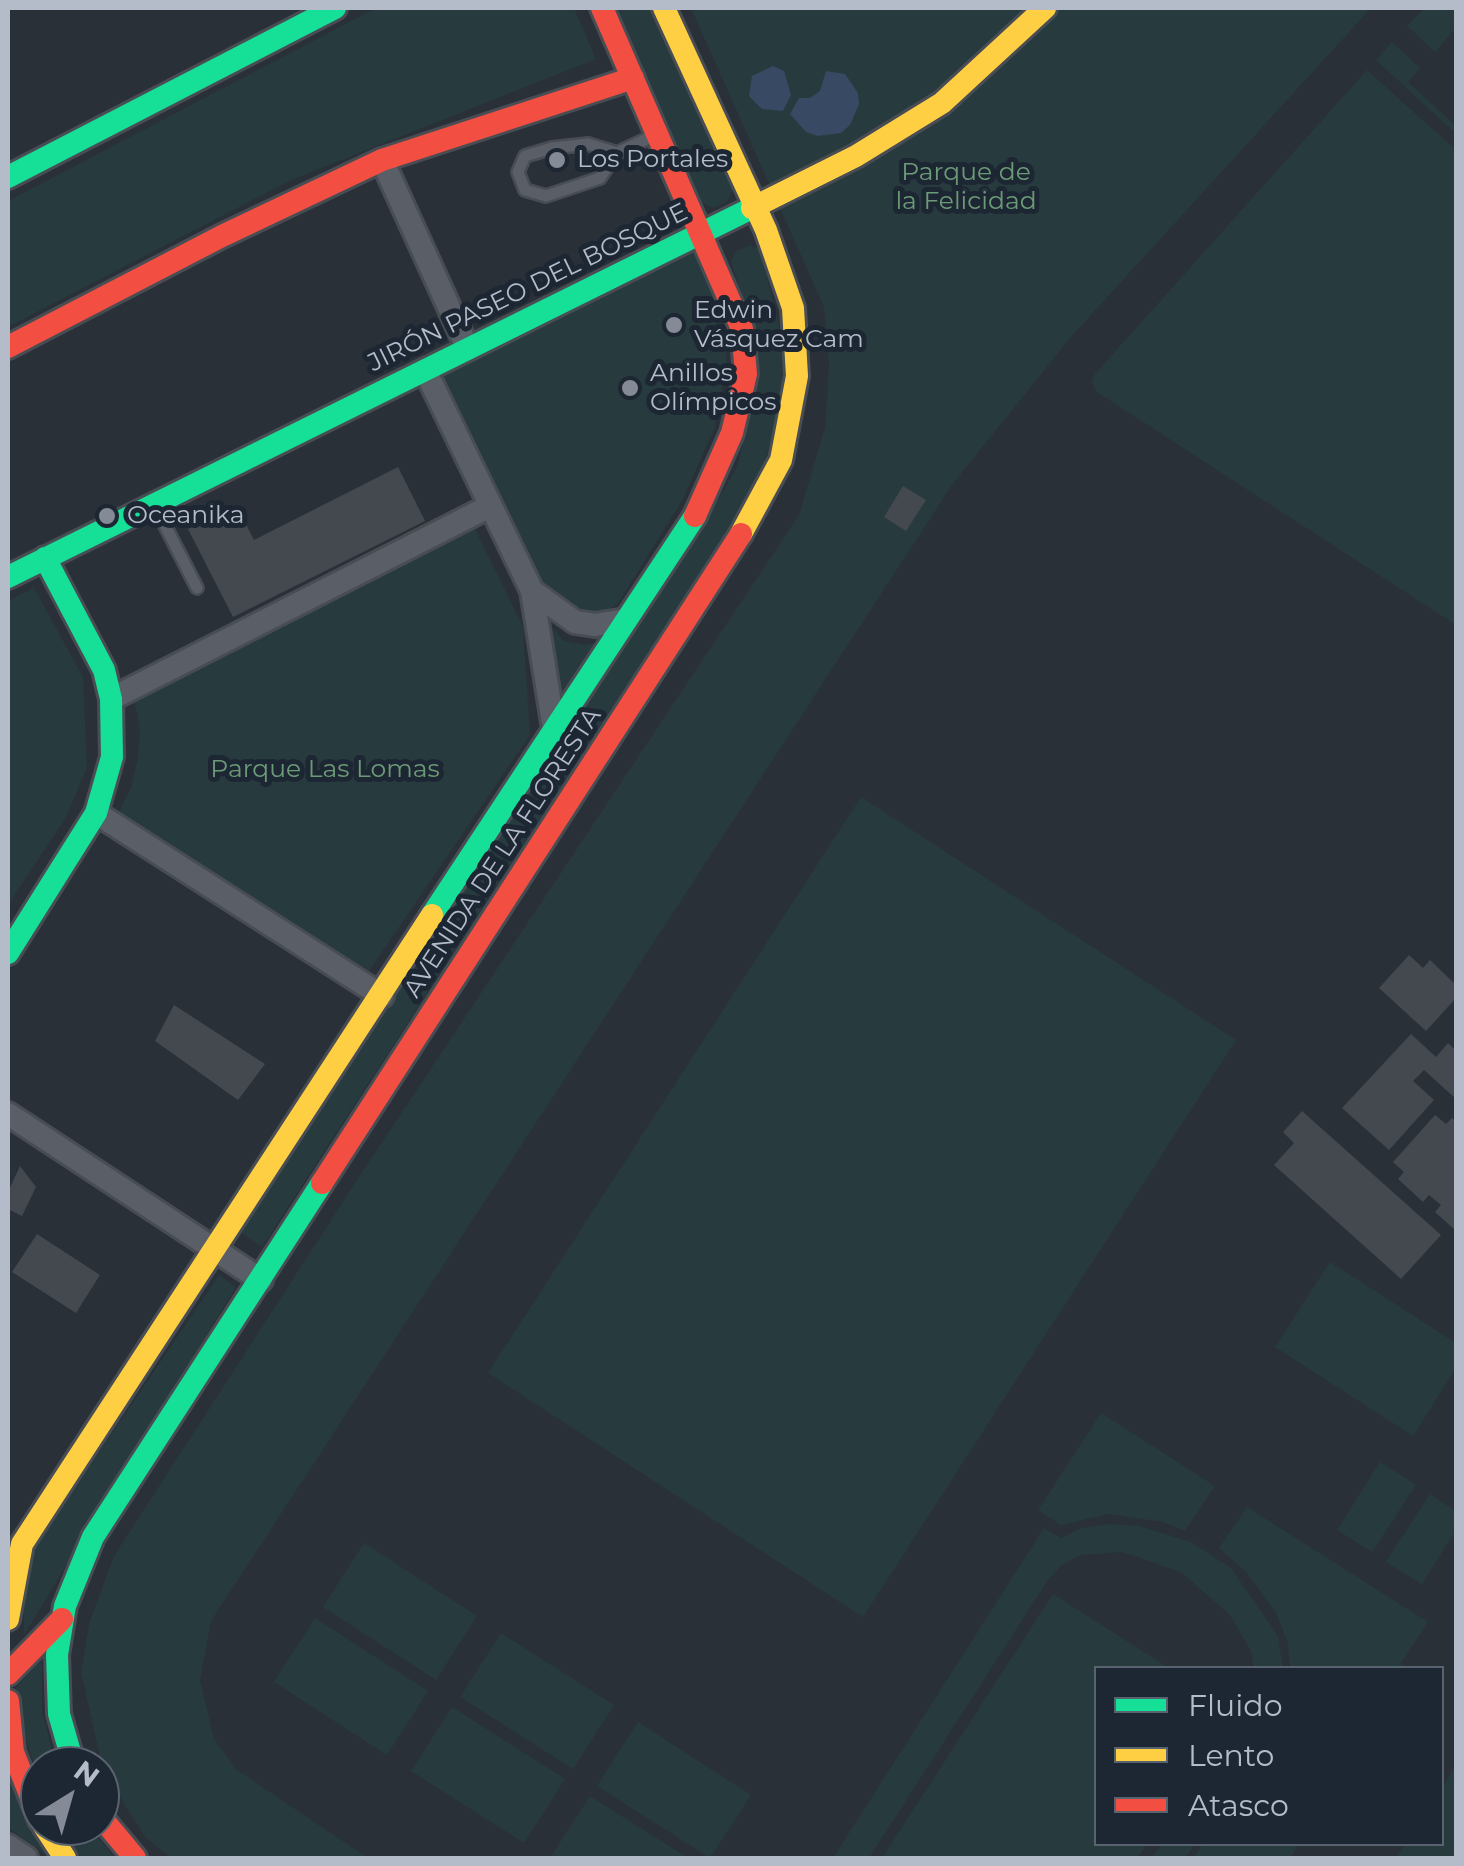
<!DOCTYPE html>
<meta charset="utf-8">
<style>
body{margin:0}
#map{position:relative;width:1464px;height:1866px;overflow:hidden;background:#2a3038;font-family:Montserrat,sans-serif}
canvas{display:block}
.frame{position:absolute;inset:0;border:10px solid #b4bcc9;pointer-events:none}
.legend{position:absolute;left:1094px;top:1666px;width:350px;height:180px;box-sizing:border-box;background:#1d2633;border:2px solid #59626f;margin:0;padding:12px 18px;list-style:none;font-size:30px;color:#b4bcc9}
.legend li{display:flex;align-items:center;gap:20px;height:50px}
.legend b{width:50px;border:2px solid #59626f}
.north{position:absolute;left:20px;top:1746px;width:100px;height:100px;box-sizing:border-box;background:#1d2633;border:2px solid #59626f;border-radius:50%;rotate:37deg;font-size:28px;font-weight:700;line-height:40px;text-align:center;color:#b4bcc9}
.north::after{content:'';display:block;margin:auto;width:35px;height:45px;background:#848b96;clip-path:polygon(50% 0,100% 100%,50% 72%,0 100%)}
</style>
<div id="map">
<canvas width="1464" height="1866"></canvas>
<div class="frame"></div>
<ul class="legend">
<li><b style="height:12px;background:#16e098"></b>Fluido</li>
<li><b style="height:12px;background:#ffcf43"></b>Lento</li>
<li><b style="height:12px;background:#f24e42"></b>Atasco</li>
</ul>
<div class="north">N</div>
</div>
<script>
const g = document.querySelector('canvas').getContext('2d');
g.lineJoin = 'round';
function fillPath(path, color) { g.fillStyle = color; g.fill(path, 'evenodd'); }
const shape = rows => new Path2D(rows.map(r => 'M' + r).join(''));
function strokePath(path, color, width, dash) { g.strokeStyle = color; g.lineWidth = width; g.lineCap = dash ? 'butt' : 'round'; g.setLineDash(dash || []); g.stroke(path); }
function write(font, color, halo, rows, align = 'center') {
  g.font = font + ' Montserrat,sans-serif'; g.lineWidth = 10; g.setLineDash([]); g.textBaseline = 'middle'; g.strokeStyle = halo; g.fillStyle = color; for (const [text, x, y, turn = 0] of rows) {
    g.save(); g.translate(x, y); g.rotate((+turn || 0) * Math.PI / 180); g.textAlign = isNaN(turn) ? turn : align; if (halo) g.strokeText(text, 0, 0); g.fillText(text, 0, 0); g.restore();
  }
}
fillPath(shape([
 [376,8,574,8,596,59,291,180,8,327,8,201],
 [616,8,652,8,733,189,727,202,713,208,700,202],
 [691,8,1371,8,1070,338,952,485,211,1621,200,1680,214,1739,237,1770,368,1858,171,1858,145,1837,103,1770,81,1672,90,1621,114,1556,368,1163,799,515,825,428,829,365,824,307],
 [1424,8,1456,8,1456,28,1435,52,1407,26],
 [1392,42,1420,68,1408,82,1456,126,1456,134,1376,60],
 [1367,70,1456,150,1456,625,1097,392,1092,383,1095,374],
 [750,245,760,250,781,334,783,400,758,484,262,1247,239,1231,693,543,737,467,754,395,749,317,731,261,736,251],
 [694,252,721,308,727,364,714,429,683,499,619,602,605,613,590,615,561,605,542,590,441,375],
 [474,527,523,627,530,735,367,974,117,816,131,788,138,758,140,729,134,698],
 [34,588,83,677,87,768,65,819,8,905,8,601],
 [542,615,564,641,584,645,601,642,559,703],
 [861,797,1236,1040,863,1617,488,1373],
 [1330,1262,1456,1343,1456,1368,1413,1436,1275,1347],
 [219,1275,236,1287,24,1635,24,1590,36,1546],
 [1101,1413,1215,1486,1185,1531,1163,1522,1108,1514,1061,1525,1038,1510],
 [1380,1462,1416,1485,1372,1552,1337,1530],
 [1430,1494,1456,1511,1456,1530,1422,1584,1386,1562],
 [1247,1507,1428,1622,1400,1664,1410,1668,1290,1668,1288,1643,1276,1613,1247,1573,1219,1548],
 [1109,1524,1139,1526,1191,1542,1231,1568,1278,1636,1283,1668,1254,1668,1251,1651,1230,1615,1181,1572,1122,1552,1081,1555,1063,1564,1048,1580,869,1858,833,1858,1044,1528,1061,1538,1082,1528],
 [364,1543,477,1616,436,1680,323,1607],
 [1053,1594,1169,1668,1096,1668,1096,1844,1147,1844,1137,1858,882,1858],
 [315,1618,428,1691,387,1755,274,1682],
 [501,1633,614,1705,573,1769,460,1697],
 [42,1659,42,1711,56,1766,40,1766,40,1785,12,1692],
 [452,1707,565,1779,524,1843,411,1771],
 [638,1722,751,1795,710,1858,597,1786],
 [1456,1764,1456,1858,1396,1858,1406,1844,1442,1844,1442,1788],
 [8,1771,47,1855,8,1828],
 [590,1796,688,1858,550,1858],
 [62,1826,89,1826,115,1858,81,1858],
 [1162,1844,1195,1844,1185,1858,1152,1858],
 [1203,1844,1299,1844,1290,1858,1193,1858]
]), '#273a3e');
fillPath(shape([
 [773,66,784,71,791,95,783,111,762,109,749,96,752,76],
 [826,71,845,74,858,93,859,104,850,125,841,133,818,136,806,132,790,114,799,98,810,98,820,91]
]), '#384963');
fillPath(shape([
 [398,467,425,521,233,617,188,529,236,505,254,540],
 [903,486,926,500,906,531,884,517],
 [1409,955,1423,968,1430,960,1456,985,1456,998,1426,1031,1379,988],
 [174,1005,265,1064,238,1100,155,1041],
 [1411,1034,1436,1057,1448,1043,1456,1051,1456,1099,1424,1070,1413,1081,1434,1100,1389,1150,1342,1108],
 [1302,1111,1441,1235,1401,1279,1274,1165,1294,1143,1283,1132],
 [1435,1115,1446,1124,1452,1118,1456,1122,1456,1231,1435,1212,1441,1205,1429,1195,1423,1202,1398,1179,1404,1172,1393,1162],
 [20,1166,36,1187,22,1216,8,1209,8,1192],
 [37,1234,100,1275,76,1313,12,1272]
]), '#444950');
const lane = shape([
 [617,153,588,144,552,148,525,156,518,172,525,190,546,196,600,178,617,153,653,136],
 [156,508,197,588]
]);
const street = shape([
 [382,160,468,349],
 [425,370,532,591,554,729],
 [532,591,575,622,595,625,626,620],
 [111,699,490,506],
 [96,813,382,996],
 [8,1114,261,1280],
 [8,1846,26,1858]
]);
const fast = shape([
 [8,177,335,8],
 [8,577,752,208],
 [432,915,695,516],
 [8,953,96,813,112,757,111,699,104,670,45,558],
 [74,1766,59,1714,57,1655,65,1606,93,1537,322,1183]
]);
const slow = shape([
 [664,8,766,230,793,308,797,376,781,460,741,534],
 [752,208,856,156,942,103,1045,8],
 [8,1619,22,1544,432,915],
 [44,1826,65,1858]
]);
const jam = shape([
 [602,8,742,329,746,374,732,433,695,516],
 [8,347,222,236,382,160,633,78],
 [322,1183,741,534],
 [8,1674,62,1619],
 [8,1701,13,1752,40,1820],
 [100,1816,135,1858]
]);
strokePath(lane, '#484c53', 16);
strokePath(street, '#484c53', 28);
strokePath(fast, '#484c53', 28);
strokePath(slow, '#484c53', 28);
strokePath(jam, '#484c53', 28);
strokePath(lane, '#5a5e66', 11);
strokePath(street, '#5a5e66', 22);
strokePath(fast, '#16e098', 22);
strokePath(slow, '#ffcf43', 22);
strokePath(jam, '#f24e42', 22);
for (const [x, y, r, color] of [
 [557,160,10,"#848b96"],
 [674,325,10,"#848b96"],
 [630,388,10,"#848b96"],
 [107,516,10,"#848b96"]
]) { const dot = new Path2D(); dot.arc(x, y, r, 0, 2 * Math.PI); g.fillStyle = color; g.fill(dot); strokePath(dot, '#1d2633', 4); }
write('25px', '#b4bcc9', '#1d2633', [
 ["Los Portales",577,160],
 ["Edwin",694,311],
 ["Vásquez Cam",694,340],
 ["Anillos",650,374],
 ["Olímpicos",650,403],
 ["Oceanika",127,516]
], 'left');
write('25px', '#6b9a76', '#1d2633', [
 ["Parque de",966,173],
 ["la Felicidad",966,202],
 ["Parque Las Lomas",325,770]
]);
write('25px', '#b4bcc9', '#1d2633', [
 ["JIRÓN PASEO DEL BOSQUE",528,288,-26],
 ["AVENIDA DE LA FLORESTA",503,853,-57]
]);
</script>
